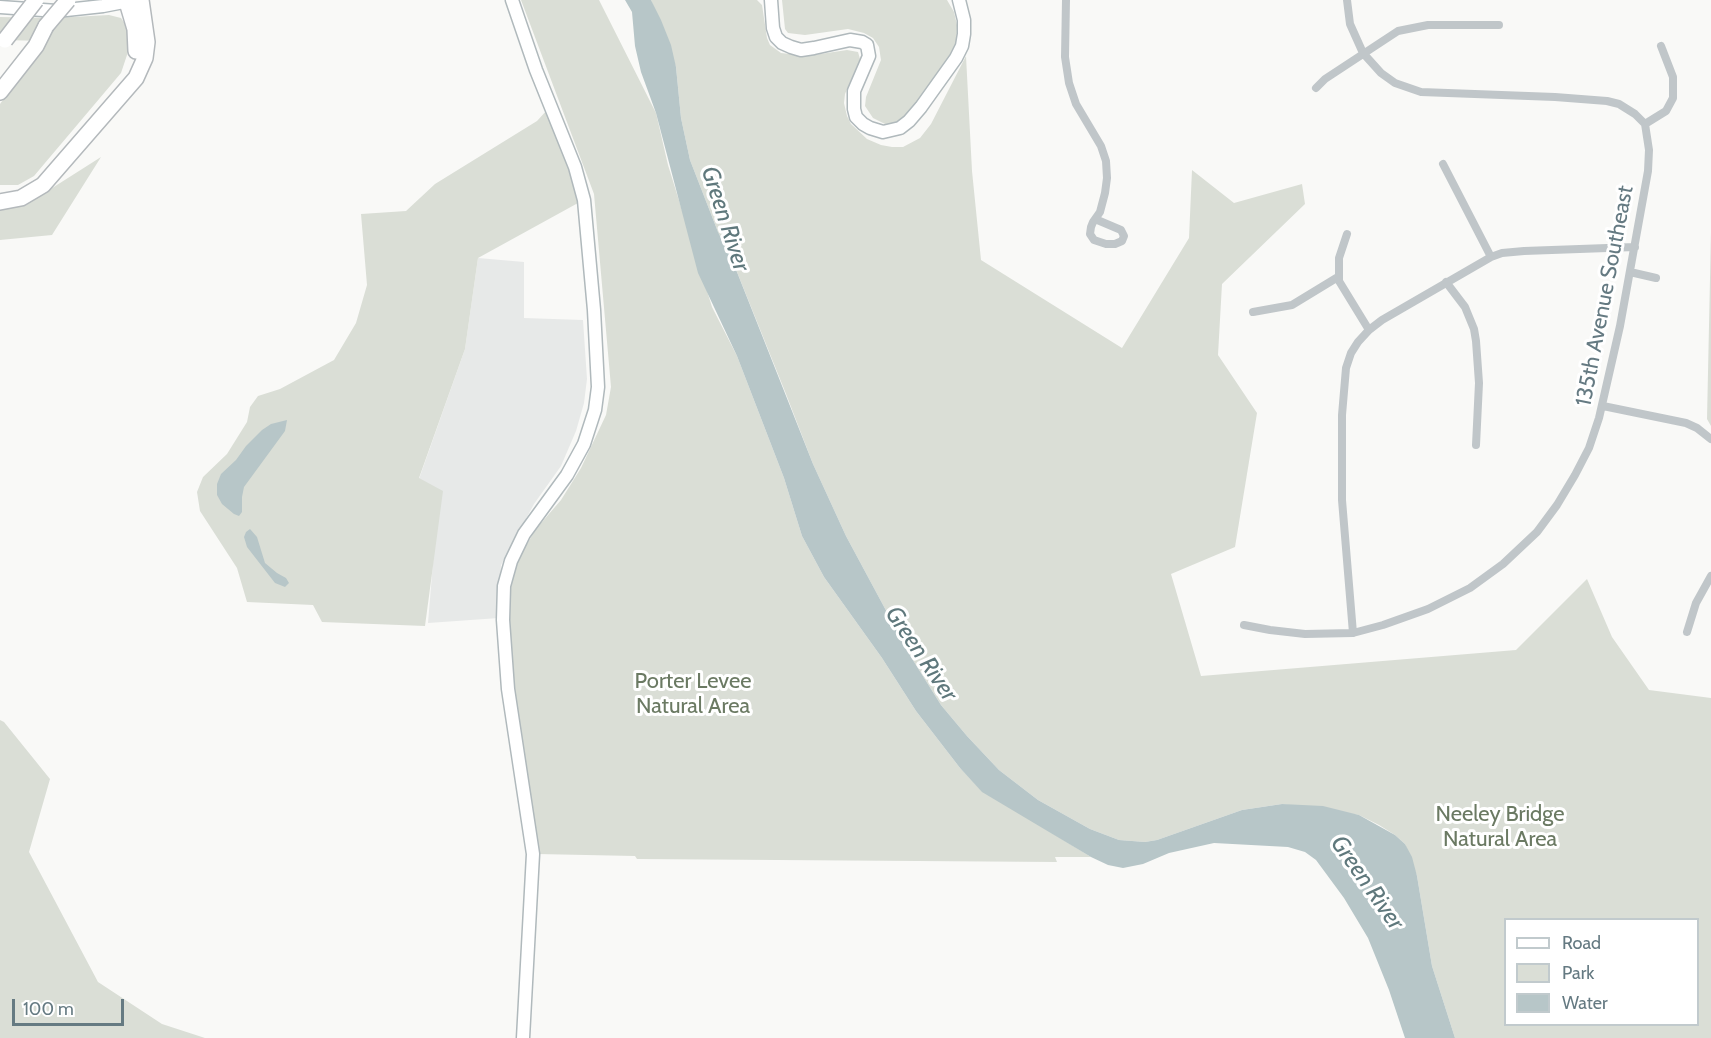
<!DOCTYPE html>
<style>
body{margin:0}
#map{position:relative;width:1711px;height:1038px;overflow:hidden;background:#f9f9f7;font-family:Cabin,sans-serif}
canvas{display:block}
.legend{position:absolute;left:1504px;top:918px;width:195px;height:108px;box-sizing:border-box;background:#fff;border:2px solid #c1cacd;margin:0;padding:8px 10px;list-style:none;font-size:18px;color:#657a82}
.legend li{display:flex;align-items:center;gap:12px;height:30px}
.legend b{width:30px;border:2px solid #c1cacd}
.scale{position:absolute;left:12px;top:999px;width:112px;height:27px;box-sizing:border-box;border:3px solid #657a82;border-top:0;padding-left:8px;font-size:18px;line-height:21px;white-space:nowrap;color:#657a82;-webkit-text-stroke:4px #fff;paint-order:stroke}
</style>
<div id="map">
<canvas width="1711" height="1038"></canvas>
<ul class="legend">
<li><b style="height:8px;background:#fff"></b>Road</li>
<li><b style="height:16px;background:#daded6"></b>Park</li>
<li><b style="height:16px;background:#b7c6c8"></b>Water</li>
</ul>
<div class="scale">100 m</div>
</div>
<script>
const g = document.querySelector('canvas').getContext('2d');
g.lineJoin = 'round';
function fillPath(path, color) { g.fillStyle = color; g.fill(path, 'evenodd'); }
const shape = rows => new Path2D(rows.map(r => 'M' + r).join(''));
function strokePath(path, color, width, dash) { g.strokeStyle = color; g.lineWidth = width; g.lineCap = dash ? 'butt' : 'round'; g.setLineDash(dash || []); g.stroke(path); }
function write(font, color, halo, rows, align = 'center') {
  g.font = font + ' Cabin,sans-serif'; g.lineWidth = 6; g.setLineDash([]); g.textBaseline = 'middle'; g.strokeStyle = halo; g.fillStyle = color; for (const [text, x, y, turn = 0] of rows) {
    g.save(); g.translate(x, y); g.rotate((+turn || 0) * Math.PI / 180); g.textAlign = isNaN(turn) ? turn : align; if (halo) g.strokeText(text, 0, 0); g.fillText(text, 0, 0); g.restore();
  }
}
fillPath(shape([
 [478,258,524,262,524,318,583,320,587,379,584,403,576,431,561,466,534,504,501,565,499,618,428,623,434,550,419,479,465,349]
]), '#e7e9e8');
fillPath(shape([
 [521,0,599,0,656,113,668,165,712,307,737,356,784,478,802,536,824,577,882,658,916,711,960,768,979,788,1091,857,1055,857,1057,862,637,859,635,856,537,854,508,665,509,591,513,576,512,569,536,529,561,500,581,468,606,415,611,387,594,194],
 [651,0,757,0,762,5,767,38,770,45,781,53,807,56,847,50,858,52,860,59,845,94,844,103,847,116,851,124,867,139,881,145,892,147,903,147,920,138,931,124,966,56,972,171,981,260,1122,348,1189,238,1192,170,1234,203,1302,184,1305,204,1222,284,1218,355,1257,413,1235,547,1171,574,1201,676,1516,650,1587,579,1612,637,1649,690,1711,698,1711,1038,1455,1038,1432,966,1417,876,1405,844,1395,835,1379,825,1359,815,1282,804,1242,810,1157,840,1145,842,1119,840,1090,829,1038,800,999,770,967,736,941,705,911,657,846,536,813,464,786,394,733,262,718,232,690,160,681,118,676,67],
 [1506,920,1698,920,1698,1024,1506,1024],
 [782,0,947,0,954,12,957,25,956,49,936,78,919,98,913,113,906,122,889,126,873,118,865,106,866,97,881,60,879,47,873,38,864,33,848,29,805,35,788,33,785,29],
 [109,15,121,18,128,28,129,49,121,73,34,176,18,185,0,185,0,104,47,41,0,40,0,17,54,18],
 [547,110,567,164,578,203,478,258,465,349,419,478,443,491,425,626,322,622,313,605,247,602,237,568,200,511,197,492,203,477,227,454,247,422,250,407,258,396,280,389,334,360,356,323,367,285,361,214,406,211,435,184,537,121],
 [101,157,52,235,0,240,0,208,27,204],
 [1711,232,1711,426,1707,419],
 [0,720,4,722,50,779,29,852,98,982,162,1024,205,1038,0,1038]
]), '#daded6');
fillPath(shape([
 [625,0,651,0,661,20,671,45,676,67,681,118,690,160,718,232,733,262,813,464,846,536,911,657,941,705,967,736,999,770,1038,800,1090,829,1119,840,1145,842,1157,840,1242,810,1282,804,1323,806,1359,815,1395,835,1405,844,1412,857,1417,876,1432,966,1455,1038,1405,1038,1389,990,1368,938,1344,898,1316,860,1305,852,1288,847,1214,843,1169,853,1143,864,1123,868,1108,865,1091,857,982,792,960,768,916,711,882,658,824,577,802,536,784,478,737,356,698,273,656,113,641,72,635,46,632,12],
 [287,420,285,431,244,487,242,497,242,512,239,516,234,514,222,504,217,495,217,484,221,474,236,460,246,446,262,430,271,424],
 [250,529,257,537,265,563,277,573,286,578,289,583,285,587,275,583,247,547,244,537,246,532]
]), '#b7c6c8');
const secondary = shape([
 [512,0,536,70,575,167,584,200,594,310,598,387,595,410,584,444,567,475,524,534,511,561,504,586,503,620,508,689,533,854,523,1038],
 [771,0,773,28,776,37,782,43,791,47,801,50,814,48,850,40,862,42,867,45,869,56,854,91,854,109,856,117,863,124,870,128,883,132,900,128,909,121,921,107,956,58,962,46,964,34,964,20,959,0],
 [0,7,57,11,103,6,134,0]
]);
const highway = shape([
 [127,2,135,29,136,51],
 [0,92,36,46,46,26],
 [0,202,21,198,43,185,136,78,145,58,147,42,141,0]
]);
strokePath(secondary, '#b0b9bc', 15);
strokePath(highway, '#b4b9bc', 18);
strokePath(shape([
 [1066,0,1065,57,1069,83,1076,104,1101,146,1106,161,1107,178,1105,193,1100,212,1093,222,1091,227,1090,234,1094,240,1106,244,1115,244,1122,241,1124,236,1121,230,1095,219],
 [1316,88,1325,79,1398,31,1428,25,1499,25],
 [1645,124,1666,111,1673,98,1673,77,1661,46],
 [1443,164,1491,257],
 [1347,234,1339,258,1339,281,1369,330],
 [1630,272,1656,278],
 [1446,282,1465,307,1474,329,1476,341,1479,383,1476,445],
 [1253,312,1292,305,1338,277],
 [1603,406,1686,423,1697,428,1711,439],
 [1244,625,1270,630,1305,634,1353,633,1383,625,1428,609,1470,588,1503,564,1537,532,1557,505,1575,475,1589,448,1599,418,1620,326,1648,171,1649,150,1645,124,1635,114,1619,104,1607,101,1555,97,1421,92,1395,83,1381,73,1363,53,1350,24,1347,0],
 [1687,632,1696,603,1711,576],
 [1353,633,1342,500,1342,415,1346,368,1351,353,1358,342,1369,330,1382,320,1491,257,1502,253,1524,251,1635,247]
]), '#c0c6c9', 8);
strokePath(secondary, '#fff', 12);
strokePath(highway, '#fff', 15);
const highwayBridge = shape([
 [46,26,68,0],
 [5,40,36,0]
]);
strokePath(highwayBridge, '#b4b9bc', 18, []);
strokePath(highwayBridge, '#fff', 15);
write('22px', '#657a82', '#fff', [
 ["135th Avenue Southeast",1605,296,-79]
]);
write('22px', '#6b7a63', '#fff', [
 ["Porter Levee",693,682],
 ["Natural Area",693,707],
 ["Neeley Bridge",1500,815],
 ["Natural Area",1500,840]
]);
write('italic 24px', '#5f787c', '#fff', [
 ["Green River",725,219,72],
 ["Green River",921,654,56],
 ["Green River",1367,883,55]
]);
</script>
